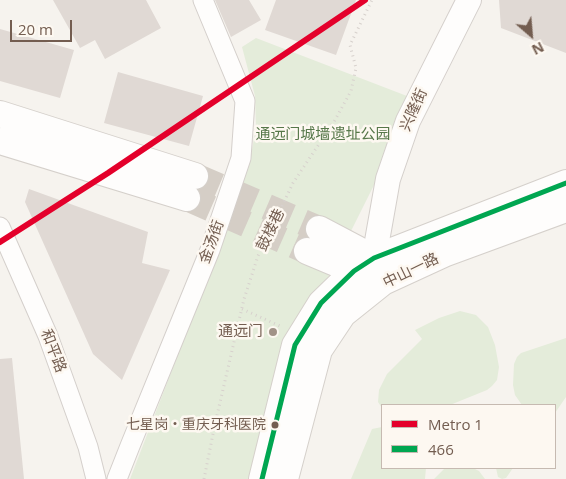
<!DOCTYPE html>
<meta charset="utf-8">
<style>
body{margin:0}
#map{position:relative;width:566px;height:479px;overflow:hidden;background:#f6f3ee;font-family:"Open Sans",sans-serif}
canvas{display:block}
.legend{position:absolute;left:381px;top:404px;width:175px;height:65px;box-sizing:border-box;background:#fdf8f1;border:1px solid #c6bab1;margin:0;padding:6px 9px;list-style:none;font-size:15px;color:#735d50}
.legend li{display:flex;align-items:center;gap:10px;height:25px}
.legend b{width:25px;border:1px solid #c6bab1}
.north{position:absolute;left:506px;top:10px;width:50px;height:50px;-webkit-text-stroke:4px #fdf8f1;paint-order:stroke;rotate:153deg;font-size:14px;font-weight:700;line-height:20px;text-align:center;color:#735d50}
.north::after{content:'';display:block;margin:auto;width:18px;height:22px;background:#735d50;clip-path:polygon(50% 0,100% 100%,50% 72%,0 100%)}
.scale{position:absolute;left:10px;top:20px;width:62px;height:22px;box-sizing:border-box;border:2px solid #735d50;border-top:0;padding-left:6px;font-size:15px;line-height:18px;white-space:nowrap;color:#735d50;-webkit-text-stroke:4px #fdf8f1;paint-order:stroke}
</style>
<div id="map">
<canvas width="566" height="479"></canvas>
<ul class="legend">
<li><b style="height:6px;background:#e4002b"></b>Metro 1</li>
<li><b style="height:6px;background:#00a651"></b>466</li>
</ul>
<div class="north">N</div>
<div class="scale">20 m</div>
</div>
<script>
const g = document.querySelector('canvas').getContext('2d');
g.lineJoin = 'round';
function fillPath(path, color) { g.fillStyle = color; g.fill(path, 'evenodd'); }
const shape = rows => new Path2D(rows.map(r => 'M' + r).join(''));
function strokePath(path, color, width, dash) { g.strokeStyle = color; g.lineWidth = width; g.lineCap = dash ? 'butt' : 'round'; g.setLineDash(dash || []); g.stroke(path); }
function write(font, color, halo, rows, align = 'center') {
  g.font = font + ' "Open Sans","Noto Sans SC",sans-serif'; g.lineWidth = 5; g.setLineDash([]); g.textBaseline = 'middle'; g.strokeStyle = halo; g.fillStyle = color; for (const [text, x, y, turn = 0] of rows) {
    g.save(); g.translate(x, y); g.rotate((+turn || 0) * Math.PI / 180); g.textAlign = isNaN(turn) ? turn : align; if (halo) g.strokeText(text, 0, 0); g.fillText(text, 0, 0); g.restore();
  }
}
fillPath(shape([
 [256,38,407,96,377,179,317,299,256,479,130,479,237,201,250,160,256,128,255,96,242,47],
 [460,311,476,315,488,327,495,345,499,367,497,380,492,386,487,390,450,405,382,405,382,408,378,402,379,390,387,374,422,339,415,330,439,318],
 [566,338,566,397,555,413,555,405,522,405,515,395,513,385,514,364,517,357,521,353],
 [382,427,382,468,426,468,425,479,351,479,372,429],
 [445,468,473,468,479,471,485,479,434,479],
 [496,468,513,468,506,478,502,479,498,477]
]), '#e4ecda');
fillPath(shape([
 [53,0,146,0,161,28,105,59,95,40,80,48],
 [215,0,249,0,261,20,231,37],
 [276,0,356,0,336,55,265,30],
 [499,0,566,0,566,53,501,28],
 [0,29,74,50,60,98,0,81],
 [118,72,203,96,189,146,104,123],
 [29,189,148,232,142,263,170,270,122,380,93,354,25,202],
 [12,358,24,479,0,479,0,359]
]), '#e0d9d4');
strokePath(shape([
 [195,176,319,229],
 [187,198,307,251]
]), '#d5cec6', 26, [26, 13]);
const minor = shape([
 [0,227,48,336,88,447,96,479],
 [117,479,130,446,210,250,241,158,245,101,203,0]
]);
const tertiary = shape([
 [374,258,388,179,408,121,469,0]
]);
const secondary = shape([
 [0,114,195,176],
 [0,141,187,198],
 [319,229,374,258,380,272],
 [307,251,369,277],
 [262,479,295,345,321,303,354,271,374,258,566,183],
 [285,479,319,350,343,314,383,282,446,253,566,209]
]);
strokePath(minor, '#d4cfcb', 21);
strokePath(tertiary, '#d4cfcb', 26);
strokePath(secondary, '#d5d0cb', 28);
strokePath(shape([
 [242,309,280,326],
 [204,479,215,424,244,299,258,256,293,183,335,120,351,91,356,68,350,45,372,0]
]), '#d7d1cd', 3, [1, 4]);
strokePath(minor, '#fefdfc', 19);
strokePath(tertiary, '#fefdfc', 24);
strokePath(secondary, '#fefdfc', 26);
strokePath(shape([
 [262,479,295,345,321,303,354,271,374,258,566,183]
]), '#00a651', 5);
strokePath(shape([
 [0,242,108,173,365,0]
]), '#e4002b', 6);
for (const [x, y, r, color] of [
 [273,332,5,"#a19287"],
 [275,425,4.5,"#735d50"]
]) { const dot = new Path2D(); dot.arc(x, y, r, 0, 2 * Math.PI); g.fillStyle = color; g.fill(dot); strokePath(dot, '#fdf8f1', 2); }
write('14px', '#735d50', '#fdf8f1', [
 ["七星岗‧重庆牙科医院",266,425]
], 'right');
write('15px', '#735d50', '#fdf8f1', [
 ["兴隆街",414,110,-66],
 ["鼓楼巷",271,230,-64],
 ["金汤街",212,242,-70],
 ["中山一路",411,271,-26],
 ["和平路",53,351,69]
]);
write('15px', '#567749', '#fdf8f1', [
 ["通远门城墙遗址公园",323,135]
]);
write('15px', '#735d50', '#fdf8f1', [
 ["通远门",263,332]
], 'right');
</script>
